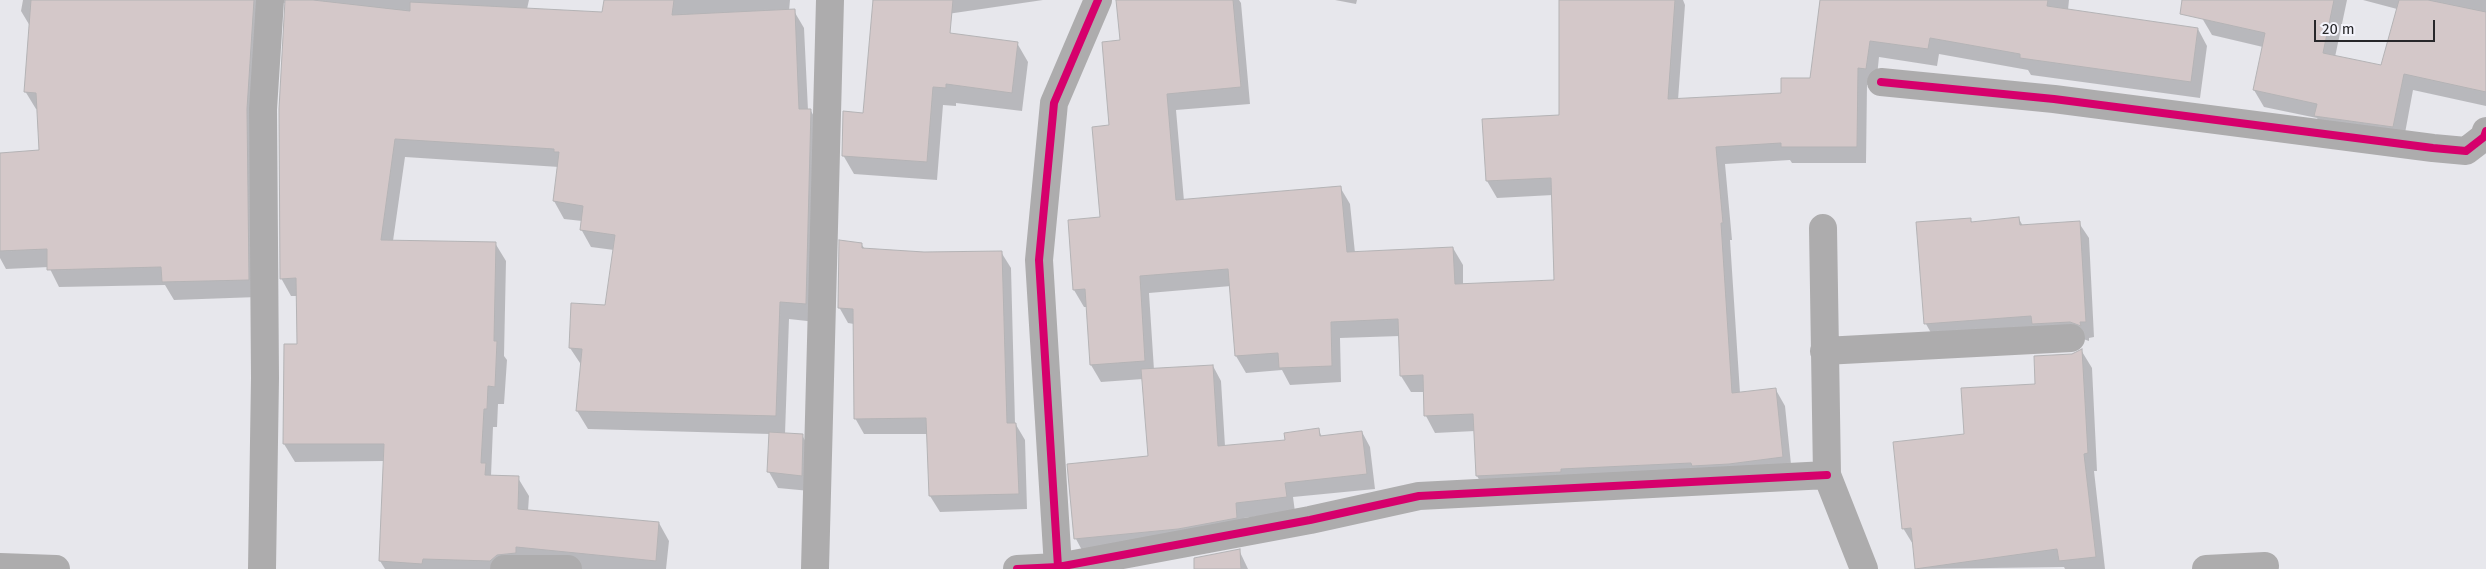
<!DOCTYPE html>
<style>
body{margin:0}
#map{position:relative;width:2486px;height:569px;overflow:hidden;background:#e7e7ec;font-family:"Fira Sans",sans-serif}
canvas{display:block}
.scale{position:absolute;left:2314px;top:20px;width:121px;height:22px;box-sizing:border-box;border:2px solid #27272a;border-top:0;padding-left:6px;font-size:15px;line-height:18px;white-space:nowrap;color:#27272a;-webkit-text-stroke:4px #f3f3fb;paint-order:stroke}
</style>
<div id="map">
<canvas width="2486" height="569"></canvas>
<div class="scale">20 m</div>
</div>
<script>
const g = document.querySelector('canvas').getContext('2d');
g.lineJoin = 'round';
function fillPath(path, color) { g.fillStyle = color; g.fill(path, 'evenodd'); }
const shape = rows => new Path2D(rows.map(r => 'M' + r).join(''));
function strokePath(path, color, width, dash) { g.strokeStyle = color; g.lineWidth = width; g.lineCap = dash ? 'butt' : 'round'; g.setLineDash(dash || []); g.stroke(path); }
fillPath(shape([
 [23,0,529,0,527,9,603,14,605,0,790,0,789,11,794,11,804,28,808,110,811,111,821,129,816,322,789,319,785,434,802,435,811,451,810,491,778,488,769,472,770,434,588,429,577,411,582,366,570,348,573,304,606,306,614,250,591,247,581,229,582,221,564,219,554,201,559,167,405,157,393,241,495,243,506,261,504,356,507,360,504,404,498,404,497,427,493,427,491,476,518,478,529,496,528,511,659,523,669,541,666,569,385,569,380,561,385,461,295,462,284,444,298,345,297,296,291,296,281,278,287,4,281,2,258,297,174,300,165,285,59,287,49,267,6,269,0,258,0,154,40,151,38,109,36,109,25,91,30,26,21,11],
 [875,0,1043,0,886,23],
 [1118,0,1239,0,1241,3,1250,104,1176,110,1184,201,1340,187,1350,204,1355,253,1453,248,1463,265,1463,285,1555,281,1553,195,1497,198,1487,181,1560,116,1560,0,1683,0,1685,5,1678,100,1782,94,1811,79,1820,0,2069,0,2068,10,2198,29,2207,46,2200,98,2031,75,2028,70,1939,54,1937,66,1879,57,1876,86,1867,85,1866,163,1792,163,1790,160,1725,164,1732,240,1730,240,1740,393,1776,390,1785,406,1792,474,1487,493,1477,476,1475,431,1435,433,1426,416,1425,392,1411,392,1401,376,1400,336,1340,338,1341,382,1290,385,1282,370,1246,373,1236,356,1231,286,1149,293,1154,370,1213,366,1221,381,1225,446,1286,441,1318,429,1322,437,1362,432,1370,447,1375,489,1293,497,1295,512,1244,518,1245,533,1084,554,1076,539,1150,457,1143,379,1101,382,1091,365,1087,307,1084,307,1074,290,1102,219,1122,41],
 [1335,0,1357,0,1356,4],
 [2206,0,2347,0,2335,57,2382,67,2397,9,2363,0,2486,0,2486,106,2413,90,2403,144,2325,133,2317,118,2264,107,2254,90,2263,47,2212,35,2202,18],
 [1017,43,1028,62,1022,111,956,103,956,106,943,105,937,180,854,174,843,155,865,114],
 [1970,219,1973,224,2019,219,2023,226,2079,223,2089,238,2094,337,2089,338,2089,341,2080,338,1935,340,1926,324],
 [861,244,865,249,924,253,1001,252,1011,268,1015,423,1025,440,1027,509,940,512,930,496,928,434,864,434,855,418,854,324,848,323,839,307],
 [2081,350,2092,368,2097,471,2094,471,2105,569,2065,569,2064,567,1917,569,1914,546,1903,528,1965,435],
 [1239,550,1248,569,1205,569]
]), '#0003');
const building = shape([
 [31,0,254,0,247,109,249,280,162,282,161,267,47,270,47,249,0,251,0,153,39,150,36,93,24,92,31,0],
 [285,0,313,0,410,11,410,2,602,12,604,0,674,0,672,15,795,9,799,109,811,109,806,304,780,302,776,416,576,411,582,349,569,348,571,303,605,305,615,235,580,230,583,206,553,201,559,152,554,152,554,149,395,139,381,240,496,242,494,341,497,341,495,387,488,386,487,409,484,409,481,463,486,463,485,475,519,476,518,509,659,522,656,561,516,547,516,553,497,555,490,561,423,559,422,564,379,561,384,444,283,444,284,344,297,344,296,278,280,279,279,109,285,0],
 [873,0,953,0,950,33,1018,42,1012,93,946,84,946,88,933,87,927,162,842,156,843,111,863,113,873,0],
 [1116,0,1233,0,1241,87,1167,94,1176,200,1341,186,1347,252,1453,247,1455,284,1554,280,1551,178,1486,181,1482,119,1559,115,1559,0,1675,0,1668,99,1781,93,1781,78,1810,78,1820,0,2048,0,2047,6,2198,28,2191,82,2020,58,2020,54,1930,38,1928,49,1870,41,1866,69,1858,68,1857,147,1781,147,1781,143,1716,147,1723,223,1721,223,1732,393,1776,388,1783,457,1729,464,1692,466,1691,463,1561,469,1561,472,1476,476,1473,414,1424,416,1423,375,1400,376,1398,319,1331,322,1332,366,1279,368,1278,353,1235,356,1228,269,1140,276,1145,361,1090,365,1085,289,1073,290,1068,220,1100,217,1092,127,1109,125,1102,42,1120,40,1116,0],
 [2182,0,2334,0,2323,53,2381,65,2399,0,2428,0,2486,12,2486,92,2404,74,2393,127,2314,116,2317,104,2253,90,2265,33,2180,14,2182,0],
 [2019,217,2020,225,2080,221,2086,322,2080,322,2081,326,2070,322,2032,324,2031,316,1924,324,1916,222,1971,218,1971,222,2019,217],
 [839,240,862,243,862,248,924,252,1002,251,1007,423,1016,423,1019,494,929,496,926,418,854,419,853,309,838,308,839,240],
 [2082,349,2088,453,2084,454,2096,557,2059,561,2057,549,1915,569,1911,528,1902,529,1893,442,1964,434,1961,388,2035,384,2034,356,2072,354,2082,349],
 [1213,365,1218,446,1285,440,1284,433,1319,428,1320,436,1362,431,1367,474,1285,483,1287,497,1236,503,1237,518,1178,529,1074,539,1067,464,1148,456,1141,369,1213,365],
 [769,432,803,434,802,476,767,472,769,432],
 [1240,549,1241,569,1194,569,1194,558,1240,549]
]);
fillPath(building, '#d4c8c9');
strokePath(building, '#b4b3b5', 1);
strokePath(shape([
 [1881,82,2054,99,2433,148,2466,151,2484,137,2486,131],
 [1823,228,1827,475,1864,569],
 [1824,351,2071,338],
 [0,567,56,569],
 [1058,567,1039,260,1054,103,1098,0],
 [262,569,265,378,263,109,270,0],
 [504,569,568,569],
 [815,569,830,0],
 [1017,569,1058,567,1310,520,1419,496,1827,475],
 [2206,569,2265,566]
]), '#adacad', 28);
strokePath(shape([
 [1881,82,2054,99,2433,148,2466,151,2484,137,2486,131],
 [1058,567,1039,260,1054,103,1098,0],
 [1017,569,1058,567,1310,520,1419,496,1827,475]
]), '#d6006c', 8);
</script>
